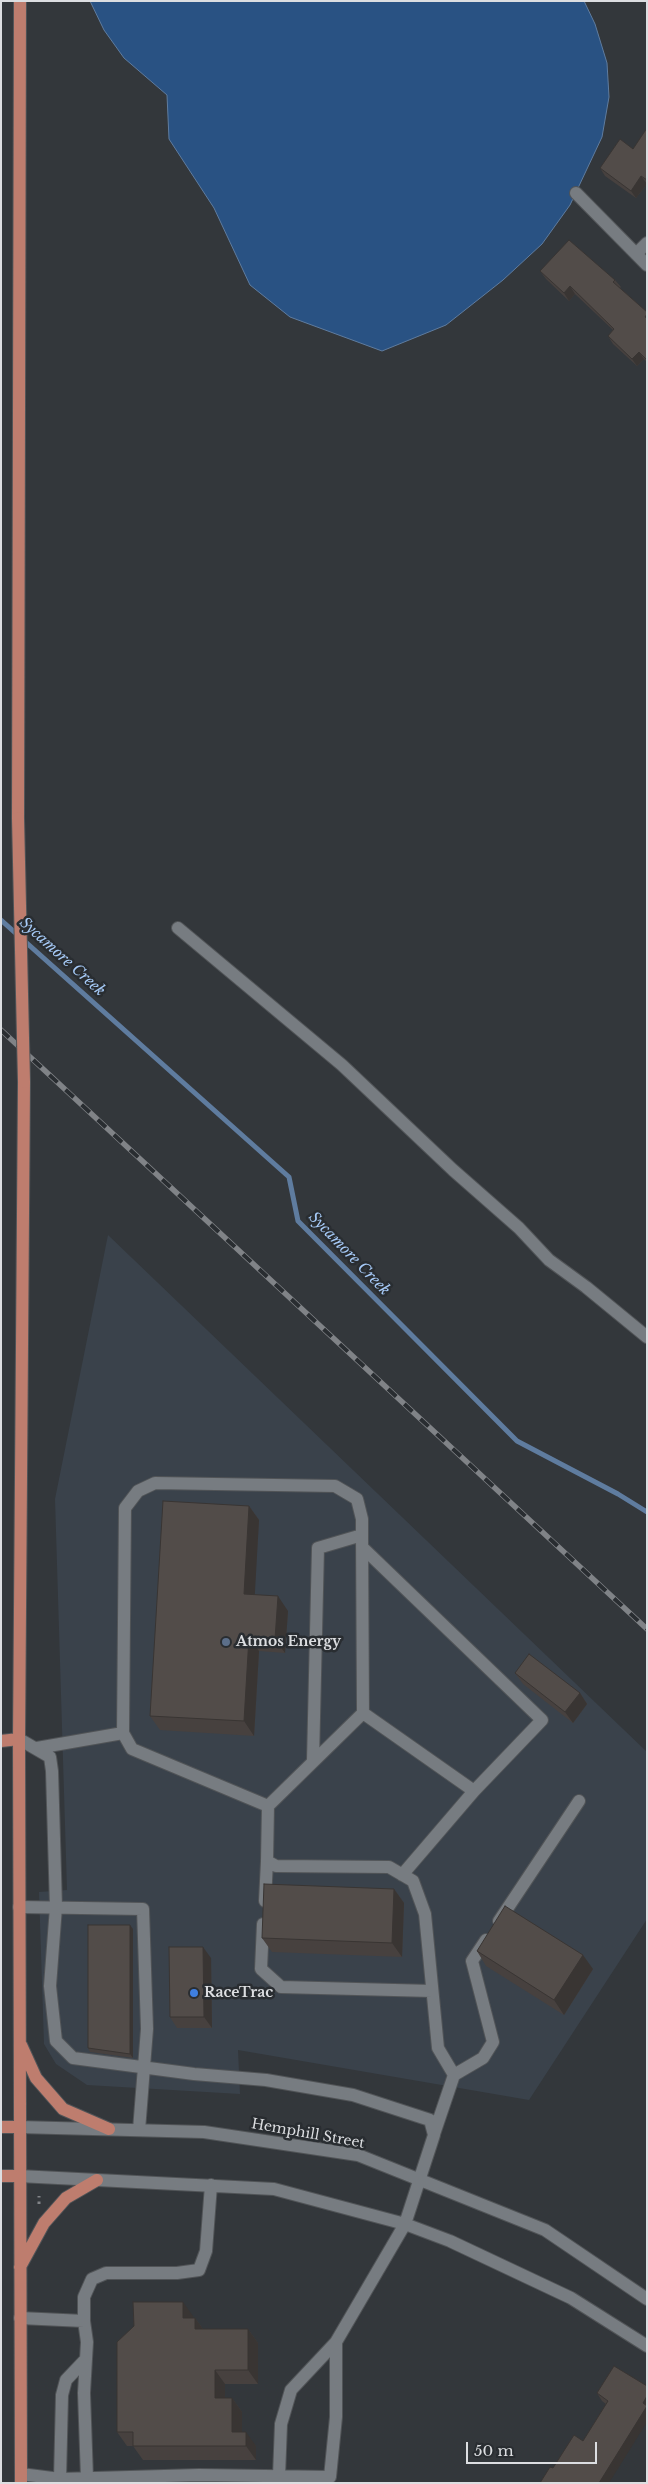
<!DOCTYPE html>
<style>
body{margin:0}
#map{position:relative;width:648px;height:2484px;overflow:hidden;background:#33373b;font-family:"Libre Baskerville",serif}
canvas{display:block}
.frame{position:absolute;inset:0;border:2px solid #dcdee1;pointer-events:none}
.scale{position:absolute;left:466px;top:2442px;width:131px;height:22px;box-sizing:border-box;border:2px solid #dcdee1;border-top:0;padding-left:6px;font-size:15px;line-height:18px;white-space:nowrap;color:#dcdee1;-webkit-text-stroke:4px #292d31;paint-order:stroke}
</style>
<div id="map">
<canvas width="648" height="2484"></canvas>
<div class="frame"></div>
<div class="scale">50 m</div>
</div>
<script>
const g = document.querySelector('canvas').getContext('2d');
g.lineJoin = 'round';
function fillPath(path, color) { g.fillStyle = color; g.fill(path, 'evenodd'); }
const shape = rows => new Path2D(rows.map(r => 'M' + r).join(''));
function strokePath(path, color, width, dash) { g.strokeStyle = color; g.lineWidth = width; g.lineCap = dash ? 'butt' : 'round'; g.setLineDash(dash || []); g.stroke(path); }
function write(font, color, halo, rows, align = 'center') {
  g.font = font + ' "Libre Baskerville",serif'; g.lineWidth = 5; g.setLineDash([]); g.textBaseline = 'middle'; g.strokeStyle = halo; g.fillStyle = color; for (const [text, x, y, turn = 0] of rows) {
    g.save(); g.translate(x, y); g.rotate((+turn || 0) * Math.PI / 180); g.textAlign = isNaN(turn) ? turn : align; if (halo) g.strokeText(text, 0, 0); g.fillText(text, 0, 0); g.restore();
  }
}
fillPath(shape([
 [108,1235,647,1752,647,1919,529,2100,238,2050,240,2094,87,2085,56,2064,44,2044,39,1892,67,1890,55,1499]
]), '#3a424b');
const water = shape([
 [90,1,584,1,595,24,607,63,609,97,602,137,570,205,542,244,503,280,446,325,382,351,290,317,250,285,214,208,169,139,167,95,124,58,104,30,90,1]
]);
fillPath(water, '#295283');
strokePath(water, '#5f7c9f', 1);
strokePath(shape([
 [1,920,289,1177,298,1221,517,1441,618,1494,647,1512]
]), '#5f7c9f', 5);
const minor = shape([
 [576,193,647,265],
 [636,254,647,243],
 [178,928,342,1065,453,1170,519,1228,549,1260,586,1287,647,1337],
 [362,1547,542,1720,474,1791],
 [363,1713,474,1791,402,1875],
 [19,1739,50,1757,52,1771,56,1907,50,1986,56,2041,73,2058,194,2074,266,2080,353,2095,430,2120,434,2135,405,2224,336,2342,336,2417,330,2477,199,2475,60,2479,21,2474],
 [37,1748,123,1733,125,1508,138,1491,155,1483,335,1486,357,1499,362,1519,362,1535,363,1713,268,1806,132,1749,123,1733],
 [313,1760,318,1548,362,1535],
 [268,1806,267,1861,276,1866,389,1867,413,1881,425,1914,438,2048,454,2075,434,2134],
 [265,1901,267,1861],
 [19,1907,143,1909,147,2029,139,2130],
 [499,1921,579,1801],
 [263,1924,261,1969,281,1987,432,1991],
 [454,2075,483,2058,493,2042,472,1961,486,1940],
 [19,2127,204,2132,358,2155,545,2230,647,2299],
 [19,2176,274,2189,405,2224,450,2241,571,2298,647,2346],
 [20,2318,84,2321,87,2342,84,2393,87,2478],
 [84,2321,84,2297,92,2279,106,2273,177,2273,199,2270,206,2251,211,2185],
 [279,2476,281,2424,291,2390,336,2342],
 [60,2479,62,2395,66,2380,86,2359]
]);
const major = shape([
 [18,818,20,1],
 [1,1741,19,1739],
 [21,2045,36,2078,63,2109,109,2129],
 [1,2127,19,2127],
 [1,2176,19,2176],
 [20,2267,44,2223,66,2198,97,2180],
 [21,2483,19,1739,24,1082]
]);
strokePath(minor, '#515457', 14);
strokePath(major, '#515457', 14);
strokePath(shape([
 [39,2204,39,2196]
]), '#818488', 3, [2.5, 4]);
strokePath(minor, '#777c81', 12);
strokePath(major, '#be7d6e', 12);
const rail = shape([
 [1,1030,647,1629]
]);
strokePath(rail, '#808387', 5.5);
strokePath(rail, '#292d31', 4, [11]);
const majorBridge = shape([
 [18,818,24,1082]
]);
strokePath(majorBridge, '#515457', 14, []);
strokePath(majorBridge, '#be7d6e', 12);
fillPath(shape([
 [647,128,647,184,636,198,605,176,600,168,633,149],
 [540,271,615,280,621,287,620,288,647,312,647,362,644,359,637,366,613,344,608,336,613,330,575,294,569,301,546,279],
 [249,1506,259,1520,254,1595,288,1611,285,1653,259,1651,254,1736,160,1730,150,1716],
 [515,1673,580,1693,587,1704,573,1723,523,1684],
 [394,1889,404,1903,402,1957,272,1952,262,1938],
 [133,1929,133,2058,90,2052,88,2048],
 [477,1951,593,1969,564,2015,486,1966],
 [211,1958,212,2028,177,2028,170,2017],
 [193,2316,193,2318,195,2318,203,2329,248,2329,258,2343,258,2384,225,2384,225,2398,232,2398,242,2412,242,2432,256,2446,256,2460,143,2460,133,2446,127,2446,117,2432],
 [614,2366,609,2483,553,2468,583,2441,606,2404,602,2401,597,2393]
]), '#47413f');
fillPath(shape([
 [641,176,647,184,636,198,631,191],
 [570,286,575,294,569,301,564,293],
 [639,352,644,359,637,366,632,359],
 [249,1506,259,1520,254,1609,244,1594],
 [278,1596,288,1611,285,1653,275,1639],
 [249,1637,259,1651,254,1736,244,1721],
 [580,1693,587,1704,573,1723,565,1712],
 [394,1889,404,1903,402,1957,392,1943],
 [130,1925,133,1929,133,2058,130,2054],
 [203,1947,211,1958,212,2028,204,2017],
 [583,1955,593,1969,564,2015,554,2000],
 [183,2302,193,2316,193,2332,183,2318],
 [195,2318,205,2332,195,2329],
 [248,2329,258,2343,258,2384,248,2370],
 [215,2370,225,2384,225,2412,215,2398],
 [647,2396,647,2422,609,2483,599,2483],
 [232,2398,242,2412,242,2446,232,2432],
 [246,2432,256,2446,256,2460,246,2446]
]), '#393533');
const building = shape([
 [647,128,647,180,641,176,631,191,600,168,620,139,633,149,647,128],
 [569,240,615,280,613,282,647,312,647,314,645,317,647,318,647,360,639,352,632,359,608,336,614,329,570,286,564,293,540,271,569,240],
 [163,1501,249,1506,244,1594,278,1596,275,1639,249,1637,244,1721,150,1716,163,1501],
 [529,1654,580,1693,565,1712,515,1673,529,1654],
 [264,1884,394,1889,392,1943,262,1938,264,1884],
 [505,1906,583,1955,554,2000,477,1951,505,1906],
 [88,1925,130,1925,130,2054,88,2048,88,1925],
 [169,1947,203,1947,204,2017,170,2017,169,1947],
 [133,2302,183,2302,183,2318,195,2318,195,2329,248,2329,248,2370,215,2370,215,2398,232,2398,232,2432,246,2432,246,2446,133,2446,133,2432,117,2432,117,2342,134,2326,133,2302],
 [614,2366,647,2386,647,2396,643,2403,647,2406,599,2483,540,2483,550,2467,553,2468,574,2435,583,2441,608,2401,597,2393,614,2366]
]);
fillPath(building, '#524c49');
strokePath(building, '#393533', 1);
for (const [x, y, r, color] of [
 [226,1642,5,"#5c6f8a"],
 [194,1993,5,"#3f7fe0"]
]) { const dot = new Path2D(); dot.arc(x, y, r, 0, 2 * Math.PI); g.fillStyle = color; g.fill(dot); strokePath(dot, '#292d31', 2); }
write('bold 14px', '#dcdee1', '#292d31', [
 ["Atmos Energy",236,1642],
 ["RaceTrac",204,1993]
], 'left');
write('14px', '#dcdee1', '#292d31', [
 ["Hemphill Street",308,2134,10]
]);
write('italic 15px', '#a6caf7', '#292d31', [
 ["Sycamore Creek",62,957,42],
 ["Sycamore Creek",349,1254,46]
]);
</script>
